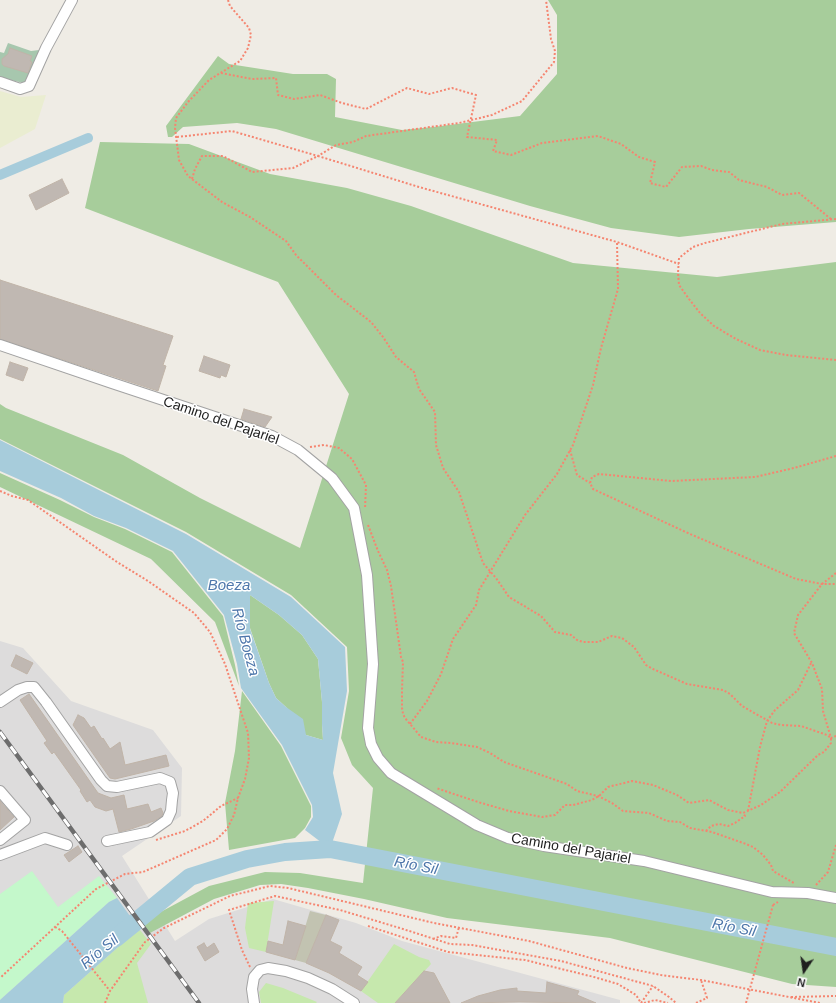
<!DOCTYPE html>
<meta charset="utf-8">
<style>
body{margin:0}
#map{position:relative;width:836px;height:1003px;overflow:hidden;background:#efece5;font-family:Helvetica,sans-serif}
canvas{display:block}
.north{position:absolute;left:784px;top:951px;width:40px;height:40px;-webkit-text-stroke:3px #fff;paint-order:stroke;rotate:193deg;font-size:11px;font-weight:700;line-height:16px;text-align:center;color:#1f1f1f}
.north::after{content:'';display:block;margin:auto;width:14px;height:18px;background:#1f1f1f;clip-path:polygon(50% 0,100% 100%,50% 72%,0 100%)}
</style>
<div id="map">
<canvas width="836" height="1003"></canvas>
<div class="north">N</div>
</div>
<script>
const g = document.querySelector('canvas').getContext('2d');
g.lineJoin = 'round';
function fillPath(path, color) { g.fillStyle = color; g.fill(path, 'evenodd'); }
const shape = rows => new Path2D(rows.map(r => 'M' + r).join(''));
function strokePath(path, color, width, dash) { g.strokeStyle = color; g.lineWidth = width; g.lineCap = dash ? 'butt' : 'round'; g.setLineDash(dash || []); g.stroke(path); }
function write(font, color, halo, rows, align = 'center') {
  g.font = font + ' Helvetica,sans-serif'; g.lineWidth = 3; g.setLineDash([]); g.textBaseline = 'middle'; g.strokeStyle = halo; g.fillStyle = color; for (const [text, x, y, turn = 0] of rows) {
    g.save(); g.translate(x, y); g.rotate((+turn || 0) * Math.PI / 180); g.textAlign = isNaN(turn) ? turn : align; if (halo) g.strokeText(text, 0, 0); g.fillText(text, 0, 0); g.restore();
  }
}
fillPath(shape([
 [0,641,23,648,71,701,153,730,182,768,181,816,122,856,175,941,209,919,273,899,356,923,402,941,620,1000,620,1003,0,1003]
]), '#dddcdc');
fillPath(shape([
 [310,911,326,915,306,963,295,960]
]), '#c2c3b1');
fillPath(shape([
 [0,91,21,97,46,95,35,129,0,148]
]), '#eaedd1');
fillPath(shape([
 [274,901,266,952,249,948,245,928,248,903],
 [140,930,151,944,137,963,148,1003,63,1003,64,995,125,941],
 [394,944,419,957,429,960,431,964,395,1003,378,1003,361,991],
 [266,983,283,988,317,1002,316,1003,261,1003,259,992]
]), '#c6e8ad');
fillPath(shape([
 [548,0,836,0,836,222,749,229,679,237,611,228,530,206,276,129,237,123,183,127,172,137,168,137,166,126,218,56,229,64,293,74,327,74,336,79,335,117,402,130,433,127,520,116,557,74,557,15],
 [100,142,189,144,270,174,347,188,411,206,573,263,717,277,836,262,836,987,792,984,610,938,447,918,364,899,308,888,281,884,260,885,214,899,150,933,142,922,209,886,265,872,300,873,363,883,373,788,352,765,341,738,349,691,347,647,291,595,186,532,0,439,0,404,6,408,123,455,200,498,300,548,349,394,278,282,85,208],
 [0,473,60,500,94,517,125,529,172,552,223,616,235,665,239,686,215,622,151,559,0,487],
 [250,595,279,615,302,635,318,659,322,702,322,724,323,740,306,735,286,707,276,698,269,683,250,628],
 [242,691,281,746,311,806,311,817,305,828,295,838,229,850,225,803,235,751]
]), '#a7cd9b');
fillPath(shape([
 [8,43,31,51,39,50,29,84,0,78,0,52,4,53]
]), '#a7c7ae');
fillPath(shape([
 [32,871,58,907,99,876,117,898,109,902,0,1000,0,894]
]), '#c4f8cb');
fillPath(shape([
 [0,440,186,534,291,597,345,647,347,691,333,773,342,814,330,849,305,830,313,817,312,805,282,745,241,688,237,664,224,615,173,551,126,528,94,516,61,498,0,471],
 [250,595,279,615,302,635,318,659,322,702,322,724,323,740,306,735,303,719,286,707,276,698,269,683,250,629],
 [117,898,140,930,125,941,64,995,63,1003,0,1003,0,1000,109,902]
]), '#a7ccdb');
strokePath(shape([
 [0,175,88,138]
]), '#a7ccdb', 10);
strokePath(shape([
 [116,938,190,877,247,859,285,852,330,849,836,947]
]), '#a7ccdb', 18);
const building = shape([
 [10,48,32,56,30,61,32,62,28,73,4,66,2,64,2,59,8,54,10,48],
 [62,179,69,193,36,210,29,195,62,179],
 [0,280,173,336,163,365,166,366,158,391,0,339,0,280],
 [204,356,230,365,226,377,221,375,220,378,199,371,204,356],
 [10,362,28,368,23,381,6,375,10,362],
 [244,409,272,417,265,427,241,419,244,409],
 [16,655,33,663,27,674,11,666,16,655],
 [29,694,98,793,111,798,124,795,127,809,148,804,151,812,161,808,163,813,162,816,154,821,131,829,119,832,113,809,106,811,95,807,90,800,87,802,80,791,81,790,54,752,52,754,44,743,47,741,20,700,29,694],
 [78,715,84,718,91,728,94,726,102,739,103,738,110,749,120,742,125,765,166,755,169,766,115,779,110,778,73,725,78,715],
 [0,801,14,817,0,830,0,801],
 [78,846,82,852,69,862,64,855,78,846],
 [326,915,339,920,330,941,342,947,339,953,362,967,357,975,368,982,361,991,329,973,306,963,326,915],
 [288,921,306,926,295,960,266,952,268,941,283,945,288,921],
 [204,943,207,948,214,943,219,952,205,961,197,947,204,943],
 [424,971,434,973,450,1003,395,1003,424,971],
 [547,982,579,991,577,995,596,1003,519,1002,461,1003,478,996,500,990,517,988,517,991,546,993,547,982]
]);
fillPath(building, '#c0b8b2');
strokePath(building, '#c0b4a8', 1);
const minor = shape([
 [0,82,20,89,29,86,46,48,72,0],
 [0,345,112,383,272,436,298,450,332,478,354,508,367,575,373,664,368,728,371,744,378,758,391,773,477,825,508,838,544,846,644,861,772,892,808,893,836,898],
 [0,702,18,690,27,687,34,687,46,702,101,780,107,786,117,787,160,778,170,782,173,793,172,800,171,811,167,820,150,832,107,841],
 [0,791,25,820,0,840],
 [0,855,45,838,67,845],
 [254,1003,252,989,254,977,260,970,268,968,286,971,308,978,332,989,354,1003]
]);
strokePath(minor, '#a3a3a3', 12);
strokePath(shape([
 [228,0,230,6,249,28,251,35,248,48,240,61,209,80,188,102,176,118,175,128,179,160,188,176,222,202,250,217,286,241,296,255,336,295,371,322,383,337,396,357,414,372,419,389,435,412,436,445,443,468,459,492,483,563,496,578,509,597,541,616,555,632,571,635,577,640,583,642,598,642,612,636,622,638,634,647,646,665,653,669,687,684,723,690,730,694,742,706,772,723,781,725,801,726,827,735,831,738,831,743,824,752,818,755,780,792,761,805,743,813,728,810,709,800,689,803,677,795,653,785,632,781,608,787,599,796,592,800,573,805,565,805,555,815,542,817,509,811,478,802,436,788],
 [221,73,252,79,276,78,278,95,294,99,320,95,342,103,366,109,407,88,429,94,452,88,476,95,467,137,497,140,493,151,511,155,542,143,598,136,621,144,639,157,655,162,650,183,666,187,682,167,701,166,712,170,729,172,739,180,767,187,782,195,799,193,831,219],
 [177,137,232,131,318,156,336,145,353,142,366,136,459,123,492,115,522,101,554,62,555,51,551,39,546,0],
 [192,179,195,169,202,156,223,156,252,172,293,168,318,156,419,187,617,242,679,264],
 [836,219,782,224,705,243,693,247,679,258,678,273,679,285,689,299,700,313,714,326,736,339,760,350,786,355,836,360],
 [310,447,324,445,339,448,352,459,366,485,365,509],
 [570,450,577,475,590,483],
 [836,456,794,468,755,477,671,481,599,474,592,477,590,483,593,489,690,534,796,579,822,584,836,584],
 [0,491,12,496,28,500,117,562,148,581,194,613,210,632,225,664,248,733,249,758,245,779,238,798,234,815,227,829,216,840,143,872,125,874,96,889,0,978],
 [368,525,378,551,387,570,391,586,401,657,403,662,402,690,402,708,403,714,405,718,421,737,436,742,451,743,477,747,490,753,504,762,567,784,577,791,598,796,612,803,623,811,649,813,667,821,680,822,690,828,712,832,746,844,753,847,763,855,771,865,773,871,794,883],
 [836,573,822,584,798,615,794,633,812,663,822,689,823,711,831,738,836,736],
 [410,724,427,701,441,674,453,639,476,605,479,590,525,515,557,474,573,445,593,385,601,348,618,289,617,242],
 [748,811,760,747,767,721,775,710,798,690,811,663],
 [706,831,711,826,719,824,728,826,735,823,745,816,743,813],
 [156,840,185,831,203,821,221,806,238,798],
 [816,885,828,872,836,845],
 [773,905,778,902],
 [368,926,448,952,525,960,594,977,618,984,636,995,641,1003],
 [55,927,62,931,110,991],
 [433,939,441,936,456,938,459,927],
 [250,967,242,950,229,910,275,896,340,910,403,929,450,944,472,945,561,961,653,986,669,997,676,1003],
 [791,997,836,996],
 [105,1003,110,991,145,942,164,928,230,896,270,886,288,888,434,923,529,941,627,968,661,975,701,980,820,1003],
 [641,1003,653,986],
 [644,1003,655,1000,668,1003],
 [696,1003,707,998,701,980]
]), '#f58570', 2, [2, 2]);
strokePath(minor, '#fff', 10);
const rail = shape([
 [0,732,199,1003]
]);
strokePath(rail, '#6d6d6d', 4.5);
strokePath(rail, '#fff', 3, [9]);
strokePath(shape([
 [746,1003,773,905]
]), '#f58570', 2, [2, 2]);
write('14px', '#1f1f1f', '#fff', [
 ["Camino del Pajariel",221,421,19],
 ["Camino del Pajariel",571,849,10]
]);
write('italic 15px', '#4e77ab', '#fff', [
 ["Boeza",229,586],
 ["Río Boeza",245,642,75],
 ["Río Sil",416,866,11],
 ["Río Sil",734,928,11],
 ["Río Sil",100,952,-40]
]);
</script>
